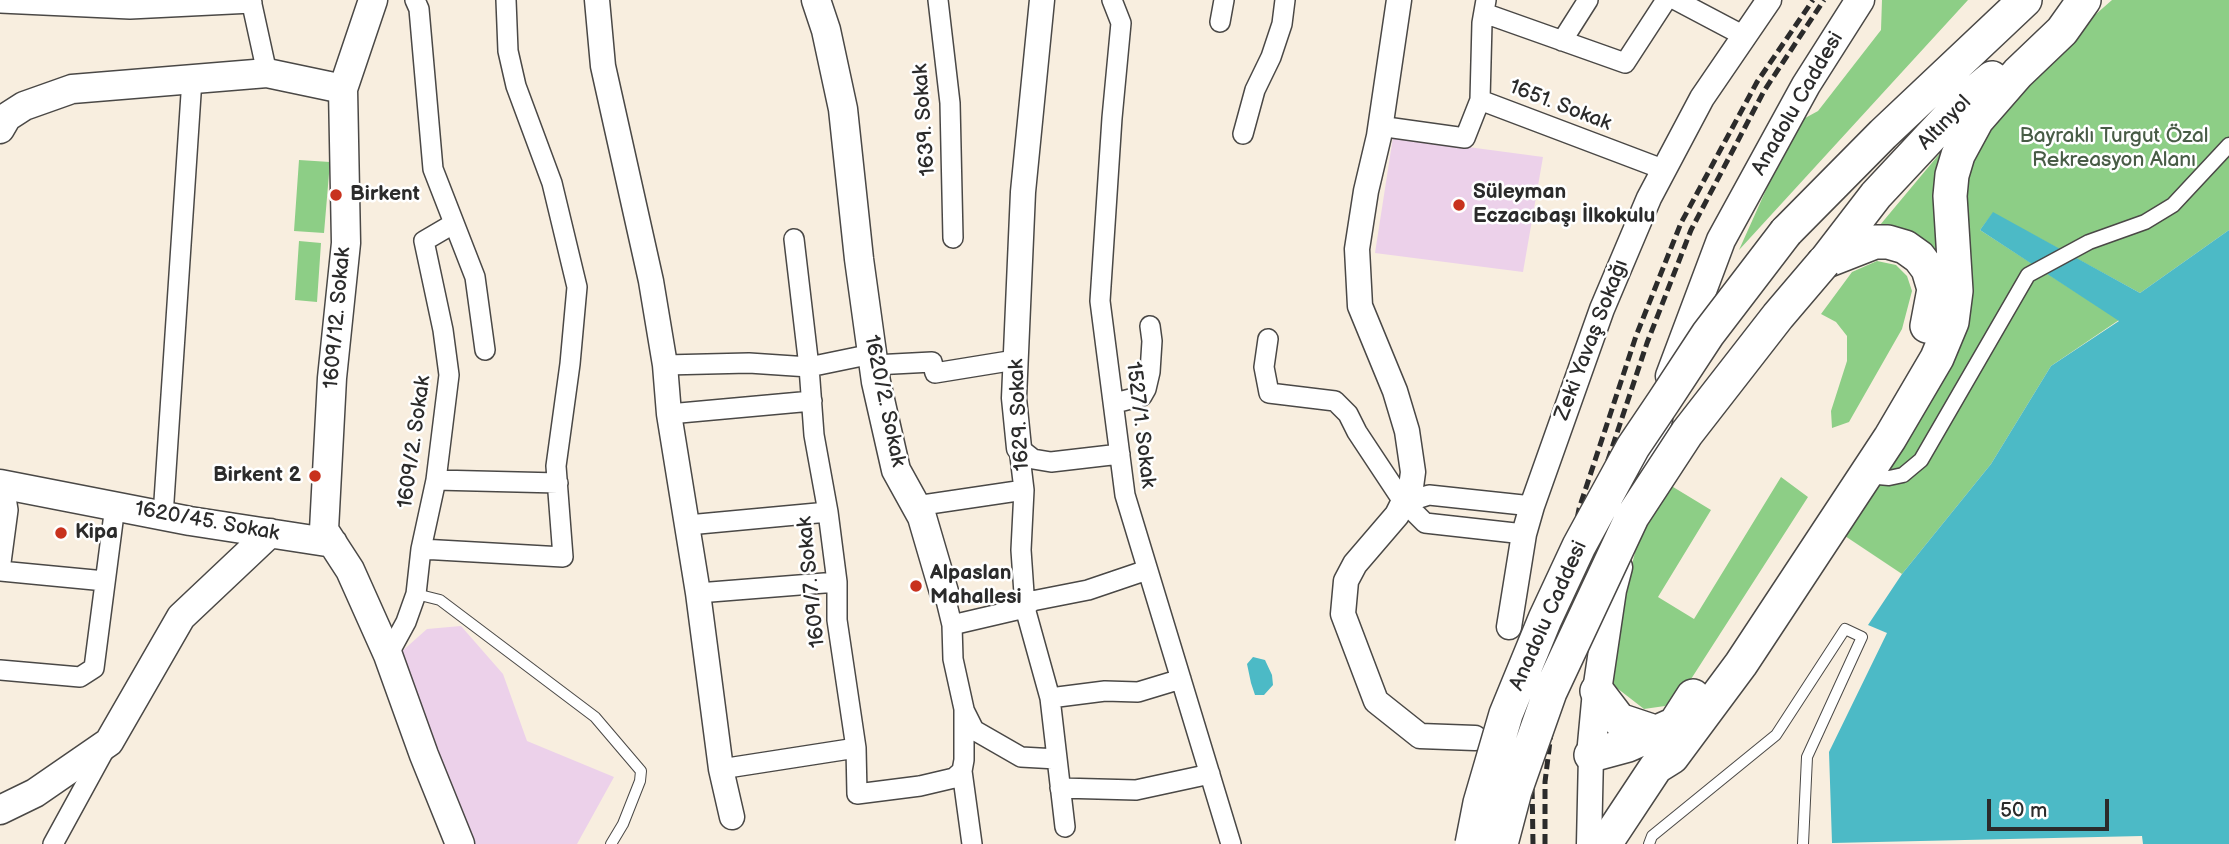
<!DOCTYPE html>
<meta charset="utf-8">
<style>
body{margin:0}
#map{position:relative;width:2229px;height:844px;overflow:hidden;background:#f8eedf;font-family:"Balsamiq Sans",sans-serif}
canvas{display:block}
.scale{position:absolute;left:1987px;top:799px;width:122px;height:32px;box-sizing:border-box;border:4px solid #2b2b2b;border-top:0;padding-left:9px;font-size:21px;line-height:24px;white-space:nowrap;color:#2b2b2b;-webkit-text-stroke:5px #fff;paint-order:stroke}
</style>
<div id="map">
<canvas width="2229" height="844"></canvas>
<div class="scale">50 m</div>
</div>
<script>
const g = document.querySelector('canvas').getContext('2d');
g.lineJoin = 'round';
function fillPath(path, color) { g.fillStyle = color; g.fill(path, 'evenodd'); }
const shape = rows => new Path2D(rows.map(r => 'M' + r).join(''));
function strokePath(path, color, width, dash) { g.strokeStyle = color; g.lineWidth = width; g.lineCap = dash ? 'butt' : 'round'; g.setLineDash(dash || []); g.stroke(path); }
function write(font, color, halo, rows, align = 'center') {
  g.font = font + ' "Balsamiq Sans",sans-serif'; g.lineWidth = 5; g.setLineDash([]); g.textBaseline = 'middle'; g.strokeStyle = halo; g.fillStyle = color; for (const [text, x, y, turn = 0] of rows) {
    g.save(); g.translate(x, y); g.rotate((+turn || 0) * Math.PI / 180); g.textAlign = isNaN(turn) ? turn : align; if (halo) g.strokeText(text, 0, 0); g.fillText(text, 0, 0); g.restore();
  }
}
fillPath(shape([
 [1393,137,1543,157,1523,272,1375,253],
 [461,626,503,674,527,741,614,777,577,844,472,844,400,653,427,629]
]), '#ecd1ea');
fillPath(shape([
 [1882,0,1968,0,1739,250,1796,123,1818,111,1881,30],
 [2112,0,2229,0,2229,230,2140,293,1993,213,1980,230,2119,320,2051,366,1991,464,1902,574,1845,536,1962,333,1957,176,2014,86],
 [1956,134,1942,264,1927,242,1905,232,1875,231],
 [299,160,330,162,324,233,294,231],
 [299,241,321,243,317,302,295,300],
 [1877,261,1896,265,1907,276,1912,291,1902,329,1849,422,1832,428,1831,411,1847,361,1847,336,1836,322,1821,314,1852,272],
 [1655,476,1711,510,1658,597,1694,619,1781,477,1808,497,1684,690,1665,706,1644,709,1613,685,1619,614]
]), '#8dce86');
fillPath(shape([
 [1993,212,2140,293,2229,230,2229,844,2143,844,2142,836,1832,843,1829,752,1887,633,1868,625,1902,574,1991,464,2051,366,2119,321,1980,230],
 [1253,657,1265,660,1272,675,1273,685,1264,695,1255,695,1251,683,1247,664]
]), '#4cbac6');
const service = shape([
 [416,594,440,600,595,717,641,771,640,781,623,824,611,844],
 [1649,844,1652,836,1776,735,1845,629,1862,637,1807,757,1803,844]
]);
const pedestrian = shape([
 [1878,477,1889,478,1903,475,1921,460,2028,275,2089,242,2145,222,2173,205,2229,145]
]);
const minor = shape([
 [251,0,267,73],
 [415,0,419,9,433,169,475,277,485,350],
 [938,0,950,103,953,238],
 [1112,0,1121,23,1112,118,1100,301,1125,495,1231,844],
 [1676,0,1746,37],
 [0,3,130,9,252,3],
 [1484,13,1625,63,1666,0],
 [1220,22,1224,0],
 [1562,41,1588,0],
 [1480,100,1482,23,1486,0],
 [1379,126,1465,138,1480,100,1665,170],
 [1243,134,1255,90,1271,57,1282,24,1285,0],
 [794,239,809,367,814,435,828,512,837,582,837,620,856,748,857,794,920,786,954,778,962,771,964,760,964,709,953,659,952,625,944,592],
 [1268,339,1264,367,1269,393,1335,401,1348,414,1357,432,1404,503,1429,495,1532,506],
 [665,365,749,363,809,367,872,354],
 [874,365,932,362,935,373,1015,360],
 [1115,403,1142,396,1146,389,1150,372,1152,341,1150,326],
 [669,414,812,401],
 [1019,448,1024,490,1021,550,1025,608,1050,698,1065,827],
 [1019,448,1033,459,1051,462,1120,454],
 [436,480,558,483],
 [1405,503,1425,523,1524,534],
 [916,506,1024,490],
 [163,516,192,79],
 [688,525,828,512],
 [421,549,563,557,556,466,570,364,577,287,552,183,516,86,508,51,506,0],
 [0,570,8,510,4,485],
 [0,571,105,581],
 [698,593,837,582],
 [952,625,1025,608,1032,601,1088,590,1147,570],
 [388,655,406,622,416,594,421,549,436,480,449,375,443,330,424,241,453,224],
 [0,670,80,677,94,668,115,506],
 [1050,698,1105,691,1138,692,1181,679],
 [964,710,974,730,1021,757,1057,759],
 [721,769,856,748],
 [962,771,972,844],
 [1060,788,1136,790,1210,774],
 [53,844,105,749]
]);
const tertiary = shape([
 [597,0,603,66,651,281,665,365,669,414,698,593,721,769,732,817],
 [1399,0,1379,136,1366,191,1357,249,1360,306,1395,391,1407,431,1413,472,1411,487,1397,515,1355,564,1346,581,1343,614,1376,701,1420,736,1475,738],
 [1019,448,1014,398,1023,192,1042,0],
 [1509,627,1524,534,1532,506,1602,309,1649,198,1702,98,1769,0],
 [1589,844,1591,755]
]);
const secondary = shape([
 [373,0,343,89,346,243,332,378,324,530,350,570,388,655,424,755,460,844],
 [816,0,826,30,843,109,859,259,876,382,896,470,922,517,944,592],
 [0,129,7,117,24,106,72,89,267,73,343,89],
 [1670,376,1721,240,1806,85,1860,0],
 [0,484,190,521,333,543],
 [1635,505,1658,419],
 [1591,755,1597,691,1612,590,1618,567],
 [0,810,35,793,109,742,181,617,270,533]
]);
const trunk = shape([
 [1786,232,1883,134,2025,0],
 [1826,260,1876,195,1962,103,1992,78],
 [1824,262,1875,242,1888,242,1905,247,1919,257,1928,269,1934,289,1927,326],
 [1597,691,1619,720,1658,733],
 [1591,755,1628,745,1675,724,1693,696],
 [1605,844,1656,767,1672,757,1741,664,1890,438,1937,358,1952,322,1956,291,1950,196,1952,175,1958,155,1977,120,2018,73,2062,31,2084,0]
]);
strokePath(service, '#4a4846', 12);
strokePath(pedestrian, '#4a4846', 17);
strokePath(minor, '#4a4846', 22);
strokePath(tertiary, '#4a4846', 27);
strokePath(secondary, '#4a4846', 31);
strokePath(trunk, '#4a4846', 36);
strokePath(service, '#fff', 10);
strokePath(pedestrian, '#fff', 14);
strokePath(minor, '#fff', 19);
strokePath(tertiary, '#fff', 24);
strokePath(secondary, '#fff', 28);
strokePath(trunk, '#fff', 33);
strokePath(shape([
 [1533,844,1532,783,1546,682,1563,591,1579,509,1636,336,1681,223,1757,82,1813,0],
 [1545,844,1545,782,1557,684,1591,511,1647,343,1691,230,1764,91,1824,0]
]), '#2b2b2b', 5, [10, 5]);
const trunkBridge = shape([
 [1472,844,1480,803,1506,714,1545,619,1579,546,1633,447,1664,401,1708,334,1786,232],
 [1501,844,1515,791,1550,692,1632,517,1687,433,1778,316,1824,262]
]);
strokePath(trunkBridge, '#4a4846', 36, []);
strokePath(trunkBridge, '#fff', 33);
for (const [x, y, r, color] of [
 [336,195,7,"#c8321e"],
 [1459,205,7,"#c8321e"],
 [315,476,7,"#c8321e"],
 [61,533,7,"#c8321e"],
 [916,586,7,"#c8321e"]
]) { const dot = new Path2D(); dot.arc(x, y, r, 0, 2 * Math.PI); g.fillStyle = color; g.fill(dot); strokePath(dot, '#fff', 2.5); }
write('21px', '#2b2b2b', '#fff', [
 ["Anadolu Caddesi",1798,104,-60],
 ["1651. Sokak",1560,106,21],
 ["1639. Sokak",925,120,-94],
 ["Altınyol",1945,123,-46],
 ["1609/12. Sokak",338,318,-85],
 ["Zeki Yavaş Sokağı",1592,340,-69],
 ["1620/2. Sokak",884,401,78],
 ["1629. Sokak",1020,415,-93],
 ["1527/1. Sokak",1140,425,83],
 ["1609/2. Sokak",415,442,-82],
 ["1620/45. Sokak",207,522,10],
 ["1609/7. Sokak",812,582,-96],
 ["Anadolu Caddesi",1549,616,-66]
]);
write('21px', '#485c46', '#fff', [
 ["Bayraklı Turgut Özal",2114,137],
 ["Rekreasyon Alanı",2114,161]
]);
write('bold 21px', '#2b2b2b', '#fff', [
 ["Süleyman",1473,193],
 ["Eczacıbaşı İlkokulu",1473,217],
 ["Birkent",350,195],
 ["Birkent 2",301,476,"right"],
 ["Kipa",75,533],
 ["Alpaslan",930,574],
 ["Mahallesi",930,598]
], 'left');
</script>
